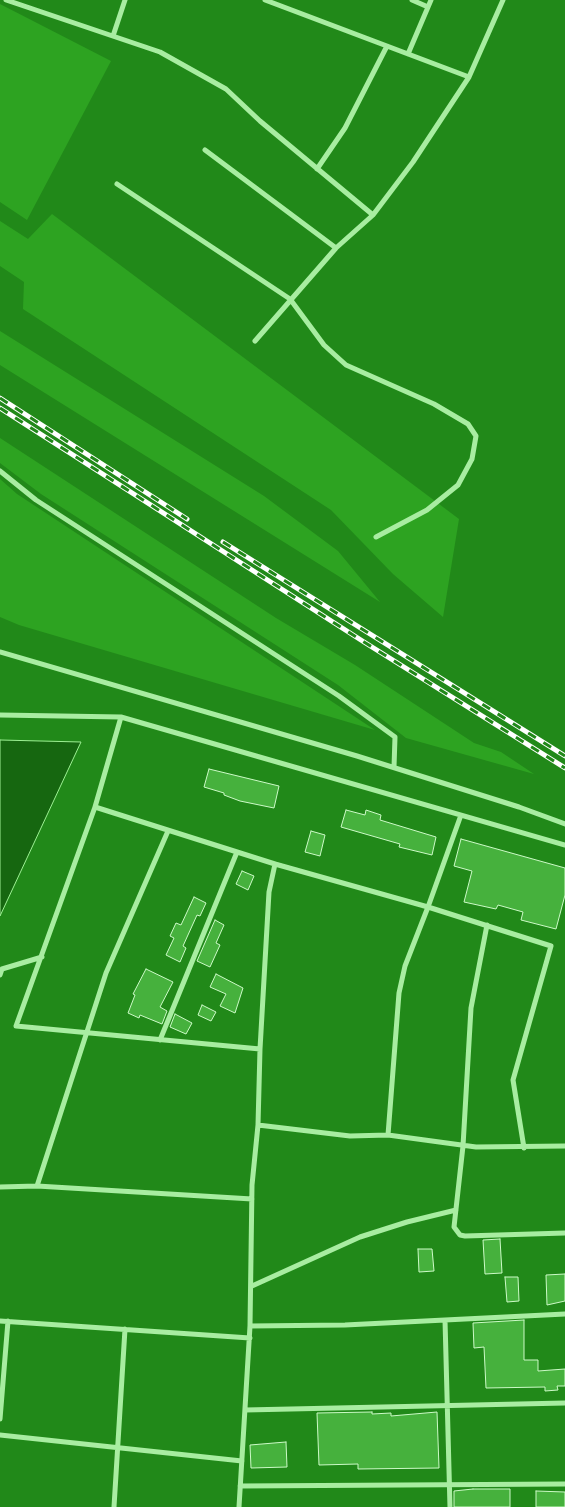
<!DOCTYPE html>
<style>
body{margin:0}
canvas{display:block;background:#218919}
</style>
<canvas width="565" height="1507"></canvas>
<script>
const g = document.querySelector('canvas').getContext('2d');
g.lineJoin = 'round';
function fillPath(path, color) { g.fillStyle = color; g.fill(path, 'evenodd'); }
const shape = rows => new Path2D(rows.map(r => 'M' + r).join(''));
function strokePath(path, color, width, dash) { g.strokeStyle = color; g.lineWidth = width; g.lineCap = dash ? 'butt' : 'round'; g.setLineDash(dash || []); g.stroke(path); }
fillPath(shape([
 [0,4,111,61,27,220,0,202],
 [52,214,459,519,443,617,393,574,331,510,23,309,24,282,0,266,0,221,28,239],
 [0,331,264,496,338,551,380,602,0,365],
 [0,438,276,618,355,665,474,743,501,752,534,774,406,738,338,685,41,494,0,463],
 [0,479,17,494,375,730,19,625,0,617]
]), '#2da321');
const water = shape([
 [0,740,81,742,0,916,0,740]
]);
fillPath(water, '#166710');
strokePath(water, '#9df094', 1);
const building = shape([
 [209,769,279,786,274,808,240,801,224,795,224,793,204,787,209,769],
 [346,810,365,815,366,810,381,815,380,820,436,837,432,855,399,847,400,844,341,827,346,810],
 [311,831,325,835,320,856,305,852,311,831],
 [461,839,565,868,565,895,556,929,521,920,523,912,498,905,496,909,464,902,472,871,454,866,461,839],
 [242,871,254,876,248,890,236,884,242,871],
 [194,897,206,903,200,916,197,915,183,946,186,948,180,962,166,955,174,938,170,936,176,923,181,925,194,897],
 [215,920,224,925,216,943,220,945,210,967,197,961,215,920],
 [146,969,173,982,160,1007,167,1011,162,1024,140,1015,139,1018,128,1013,135,995,133,994,146,969],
 [216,974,243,988,235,1013,220,1006,226,994,210,987,216,974],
 [202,1005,216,1012,211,1021,198,1015,202,1005],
 [175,1014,192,1023,186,1034,170,1027,175,1014],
 [500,1239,502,1273,485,1274,483,1240,500,1239],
 [418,1249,432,1249,434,1271,419,1272,418,1249],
 [565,1274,565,1301,547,1305,546,1275,565,1274],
 [505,1277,518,1277,519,1301,507,1302,505,1277],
 [524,1320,524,1360,538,1360,538,1371,565,1369,565,1386,557,1386,558,1390,545,1391,545,1387,486,1388,484,1347,474,1348,473,1323,524,1320],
 [372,1412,372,1414,391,1413,391,1416,437,1412,439,1468,358,1469,358,1464,319,1465,317,1413,372,1412],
 [286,1442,287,1467,251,1468,250,1445,286,1442],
 [473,1489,510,1489,510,1507,454,1507,454,1491,473,1489],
 [536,1491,565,1492,565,1507,536,1507,536,1491]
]);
fillPath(building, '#46b13d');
strokePath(building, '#ccfac7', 1);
strokePath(shape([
 [6,0,160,52,226,89,260,121,373,215],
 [265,0,469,77],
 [412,0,428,7],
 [113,36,125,0],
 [408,54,431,0],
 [205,150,336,248],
 [317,169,345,128,387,46],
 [117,184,290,299,324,345,346,365,434,404,468,424,476,436,472,459,458,485,427,510,376,537],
 [255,341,336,248,373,215,413,162,469,77,503,0],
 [0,471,36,500,339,696,395,737,394,767],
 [0,652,357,756,519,807,565,824],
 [0,715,121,717,565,845],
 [95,807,121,717],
 [168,831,106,973,37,1186,252,1199],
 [487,925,471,1008,463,1146,454,1227,460,1235,465,1236,565,1233],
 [0,975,2,969,42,957],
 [160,1040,237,852],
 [260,1049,16,1026,95,807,275,864],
 [258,1125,350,1136,388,1135,476,1147,565,1146],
 [388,1135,399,993,405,966,428,907,551,946,513,1080,524,1148],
 [0,1187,37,1186],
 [252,1286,360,1237,407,1222,456,1210],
 [445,1320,450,1507],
 [0,1321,250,1338],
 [250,1326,252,1185,258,1125,260,1049,269,892,275,864,428,907,461,815],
 [245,1410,565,1403],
 [0,1419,8,1321],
 [0,1435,242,1461],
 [240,1486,565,1484],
 [114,1507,125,1329],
 [239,1507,250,1326,345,1325,565,1314]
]), '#a8eda1', 5);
const rail = shape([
 [0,398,187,519],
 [0,408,364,642,565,768],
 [223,542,565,756]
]);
strokePath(rail, '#fff', 5);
strokePath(rail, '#218919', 3, [9]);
</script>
